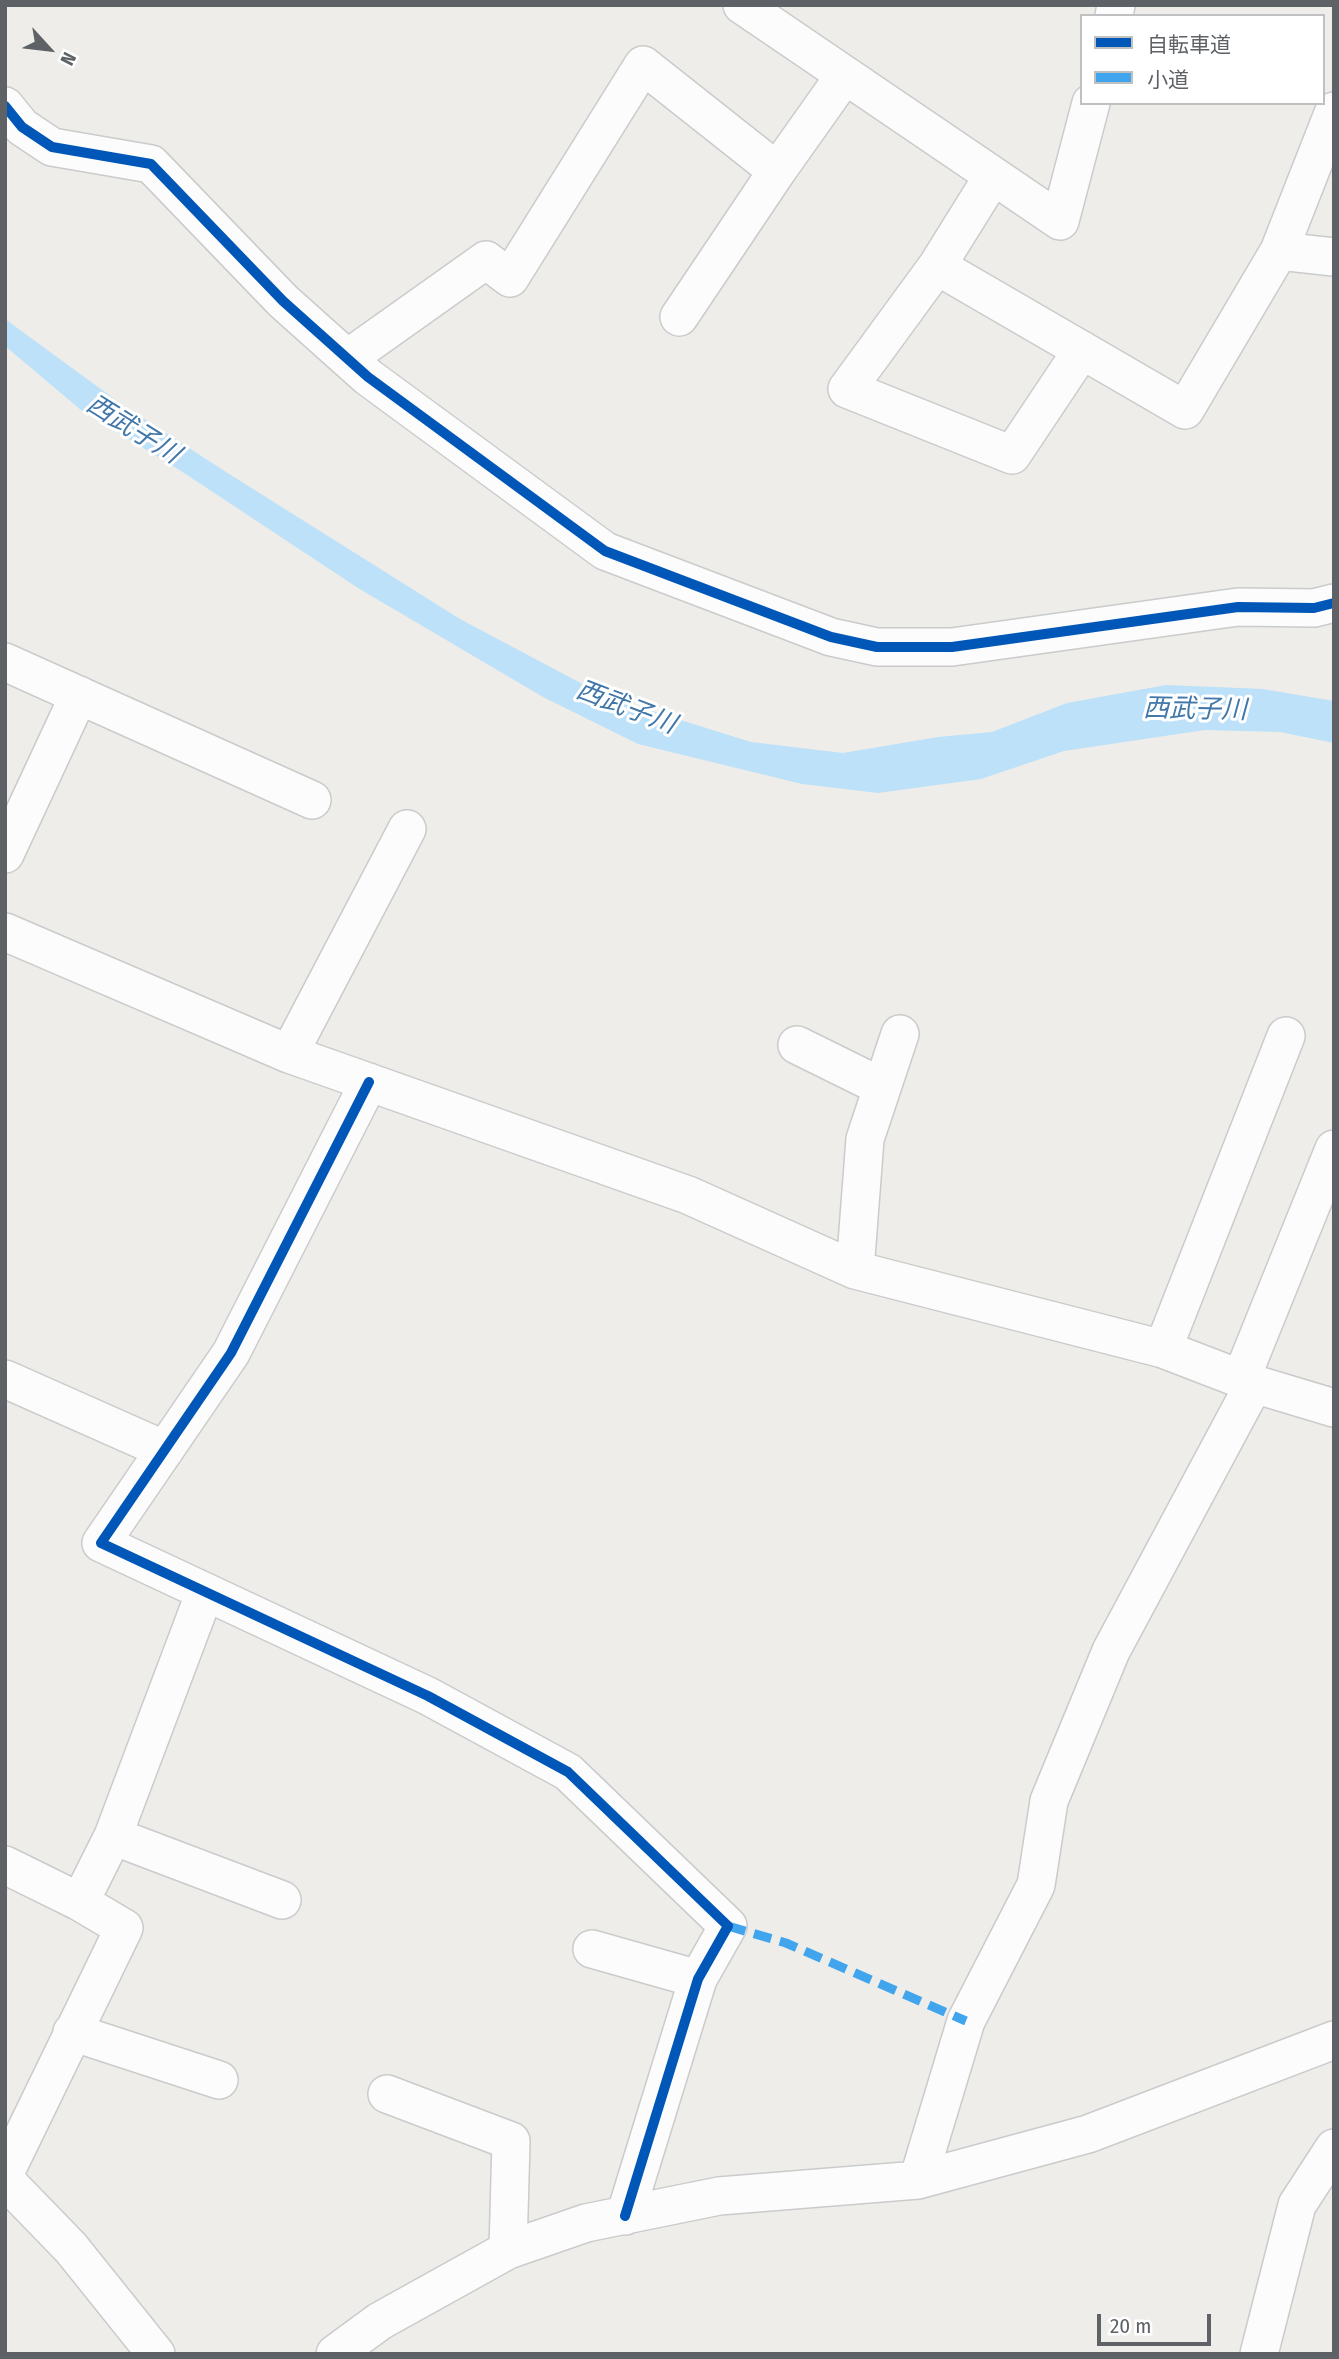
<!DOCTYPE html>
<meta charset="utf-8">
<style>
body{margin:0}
#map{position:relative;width:1339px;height:2359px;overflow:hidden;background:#eeede9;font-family:"Fira Sans Condensed","Noto Sans JP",sans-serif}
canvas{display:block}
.frame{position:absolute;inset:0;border:7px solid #5e6267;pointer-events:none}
.legend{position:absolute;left:1080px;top:14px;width:245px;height:91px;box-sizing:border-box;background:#fff;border:2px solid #bfc0c2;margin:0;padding:9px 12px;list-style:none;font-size:21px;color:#5e6267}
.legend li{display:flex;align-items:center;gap:14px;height:35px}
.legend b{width:35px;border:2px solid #bfc0c2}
.north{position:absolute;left:14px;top:14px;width:70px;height:70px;-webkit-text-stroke:5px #fff;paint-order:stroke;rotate:117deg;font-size:19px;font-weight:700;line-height:28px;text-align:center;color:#5e6267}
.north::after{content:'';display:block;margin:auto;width:24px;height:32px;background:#5e6267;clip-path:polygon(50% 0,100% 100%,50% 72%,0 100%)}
.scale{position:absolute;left:1097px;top:2314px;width:114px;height:32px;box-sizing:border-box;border:4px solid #5e6267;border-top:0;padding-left:9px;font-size:21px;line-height:24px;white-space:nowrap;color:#5e6267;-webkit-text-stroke:5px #fff;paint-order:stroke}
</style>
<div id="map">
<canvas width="1339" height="2359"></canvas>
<div class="frame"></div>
<ul class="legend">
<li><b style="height:9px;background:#0057b8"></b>自転車道</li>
<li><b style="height:9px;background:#41a5ee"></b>小道</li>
</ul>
<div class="north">N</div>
<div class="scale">20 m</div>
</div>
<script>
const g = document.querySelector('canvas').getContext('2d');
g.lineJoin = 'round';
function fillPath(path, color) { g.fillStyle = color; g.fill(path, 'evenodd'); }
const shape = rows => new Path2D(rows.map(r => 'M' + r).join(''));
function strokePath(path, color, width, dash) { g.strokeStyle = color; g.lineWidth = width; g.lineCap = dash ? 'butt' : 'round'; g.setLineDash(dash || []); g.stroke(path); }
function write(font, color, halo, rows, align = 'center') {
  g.font = font + ' "Fira Sans Condensed","Noto Sans JP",sans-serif'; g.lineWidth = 6; g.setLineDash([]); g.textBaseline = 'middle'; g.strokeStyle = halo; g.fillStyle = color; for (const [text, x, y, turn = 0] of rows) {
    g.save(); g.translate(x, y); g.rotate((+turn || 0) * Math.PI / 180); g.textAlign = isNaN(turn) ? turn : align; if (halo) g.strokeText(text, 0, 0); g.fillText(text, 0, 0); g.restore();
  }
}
fillPath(shape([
 [5,319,124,406,226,472,460,619,607,697,751,742,843,753,938,737,992,732,1067,703,1166,685,1263,689,1334,701,1334,743,1280,732,1205,730,1064,751,981,779,878,793,802,784,638,744,543,697,358,588,178,469,81,410,5,346]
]), '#bde1f8');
const street = shape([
 [742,5,845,75],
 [1114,16,1116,5],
 [5,106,22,127,52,147,151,164,283,301,368,377,605,551,831,637,877,647,952,647,1238,607,1314,608,1334,603],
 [993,176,937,266,1185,410,1279,251,1334,257],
 [1279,251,1334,111],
 [937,266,847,389,1012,455,1082,350],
 [679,317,777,171],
 [348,358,486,260,510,278,643,65,777,171,845,75,1060,221,1091,103],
 [5,662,312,800],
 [5,854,79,695],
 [5,932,289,1054,688,1195,855,1270,1163,1349,1254,1384,1334,1408],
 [797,1045,882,1087],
 [289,1054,407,829],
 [369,1082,231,1353,101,1543,428,1696,568,1772,728,1926,698,1979,625,2216],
 [855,1270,865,1139,900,1034],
 [1163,1349,1286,1036],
 [5,1379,165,1450],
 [1241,1379,1334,1149],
 [113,1836,282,1900],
 [5,1865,80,1902],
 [592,1949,698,1979],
 [72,2032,219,2080],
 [387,2094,511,2141,508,2250],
 [5,2173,124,1928,80,1902,113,1836,205,1592],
 [5,2180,71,2248,156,2354],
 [918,2180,966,2021,1036,1885,1049,1801,1111,1651,1254,1384],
 [335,2354,380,2321,508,2250,586,2223,719,2196,918,2180,1088,2134,1334,2040],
 [1259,2354,1297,2205,1334,2148]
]);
strokePath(street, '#cacbcb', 40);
strokePath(street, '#fcfcfc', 37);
strokePath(shape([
 [728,1926,786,1943,966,2021]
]), '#41a5ee', 9, [18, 9]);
strokePath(shape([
 [5,106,22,127,52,147,151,164,283,301,368,377,605,551,831,637,877,647,952,647,1238,607,1314,608,1334,603],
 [369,1082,231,1353,101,1543,428,1696,568,1772,728,1926,698,1979,625,2216]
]), '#0057b8', 10);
write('italic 26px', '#4177a9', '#fff', [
 ["西武子川",133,430,32],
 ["西武子川",626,708,21],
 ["西武子川",1195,710,1]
]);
</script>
